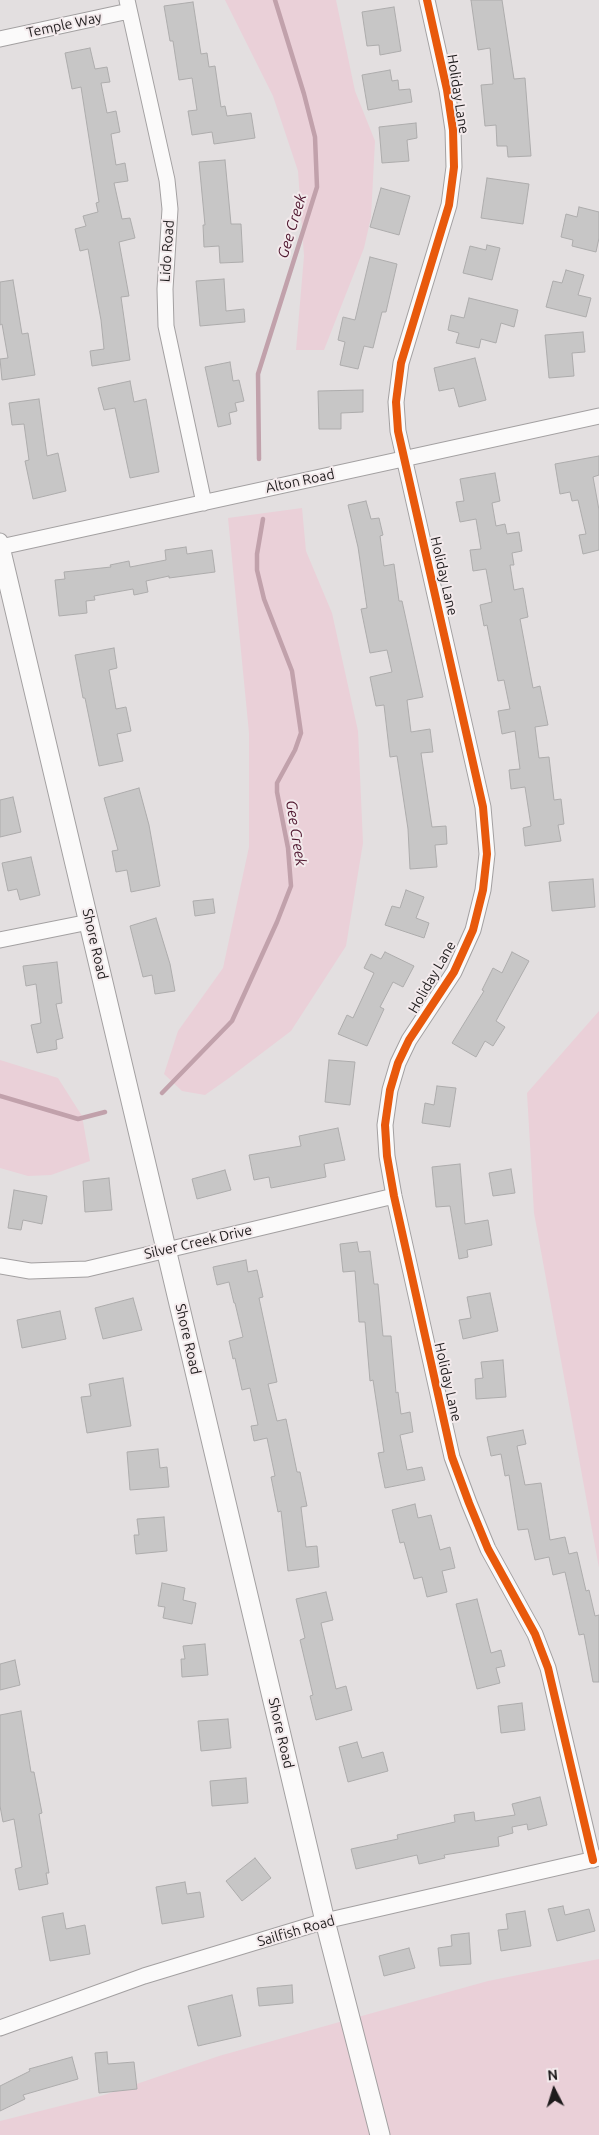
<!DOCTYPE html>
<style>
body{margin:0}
#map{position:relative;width:599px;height:2135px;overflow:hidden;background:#e3dfe0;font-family:Ubuntu,sans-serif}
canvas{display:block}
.north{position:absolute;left:529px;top:2065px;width:50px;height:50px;-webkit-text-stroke:4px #f3eaec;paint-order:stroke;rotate:355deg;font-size:14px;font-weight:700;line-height:20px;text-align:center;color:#1e1b1c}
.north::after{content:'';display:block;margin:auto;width:18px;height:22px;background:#1e1b1c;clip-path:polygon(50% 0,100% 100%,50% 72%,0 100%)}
</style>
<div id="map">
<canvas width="599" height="2135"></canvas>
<div class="north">N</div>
</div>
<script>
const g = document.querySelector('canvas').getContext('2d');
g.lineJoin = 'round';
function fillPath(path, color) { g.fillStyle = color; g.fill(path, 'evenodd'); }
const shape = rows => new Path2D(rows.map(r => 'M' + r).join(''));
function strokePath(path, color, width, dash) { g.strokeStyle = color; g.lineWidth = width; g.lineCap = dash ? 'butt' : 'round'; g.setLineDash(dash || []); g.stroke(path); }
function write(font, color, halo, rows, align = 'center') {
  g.font = font + ' Ubuntu,sans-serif'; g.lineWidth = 4; g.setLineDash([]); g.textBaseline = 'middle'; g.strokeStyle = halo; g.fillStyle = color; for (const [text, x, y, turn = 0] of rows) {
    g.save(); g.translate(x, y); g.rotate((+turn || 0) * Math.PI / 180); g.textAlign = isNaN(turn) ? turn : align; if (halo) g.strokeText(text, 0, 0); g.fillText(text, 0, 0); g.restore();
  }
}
fillPath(shape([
 [225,0,336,0,355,91,375,141,371,217,364,248,324,350,296,350,304,256,298,171,273,96],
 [302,508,306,551,332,613,358,731,363,843,346,946,291,1031,229,1078,205,1095,182,1091,164,1074,178,1031,223,968,249,847,249,733,228,518],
 [599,1011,599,1568,534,1213,527,1093],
 [0,1060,58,1078,82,1116,90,1161,51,1175,28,1176,0,1168],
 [599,1959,599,2135,388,2135,358,2017,488,1981],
 [343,2021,372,2135,0,2135,0,2121,104,2095,219,2056]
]), '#ead0d8');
strokePath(shape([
 [259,459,258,374,317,187,315,137,304,94,275,0],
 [162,1093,232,1021,277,922,291,886,288,848,277,792,277,783,295,750,301,733,292,671,264,599,257,570,257,554,263,519],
 [0,1096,78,1119,105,1112]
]), '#c1a1ab', 4.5);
const building = shape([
 [471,0,502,0,514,79,525,78,531,156,508,157,507,146,497,146,496,125,485,126,481,85,493,84,490,48,478,50,471,0],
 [193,2,201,54,207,53,209,67,215,66,221,107,225,106,227,116,251,113,255,138,214,144,212,132,192,135,188,111,197,110,192,78,179,80,173,41,170,41,164,6,193,2],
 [394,7,401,51,380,55,379,45,367,46,362,12,394,7],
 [90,48,95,69,107,67,110,82,101,83,107,113,116,111,120,132,111,134,116,165,125,163,128,181,114,183,122,219,130,218,135,238,119,242,129,296,121,297,130,360,92,366,90,351,104,349,101,320,88,249,80,251,75,229,86,226,83,216,98,212,96,203,99,202,81,87,72,89,65,53,90,48],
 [390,70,392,81,398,80,399,90,410,89,412,102,368,110,362,75,390,70],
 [416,123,417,138,407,140,409,161,382,163,379,127,416,123],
 [225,160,231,224,241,224,243,262,220,263,219,246,204,247,203,225,205,225,199,162,225,160],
 [487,178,529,184,523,224,481,218,487,178],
 [381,188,410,196,399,235,370,227,381,188],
 [579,207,599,212,599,238,596,252,572,246,573,240,561,237,566,214,577,217,579,207],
 [487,245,500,248,492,280,463,273,470,246,486,250,487,245],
 [370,257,397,264,386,312,382,312,373,348,364,346,358,369,340,365,345,342,338,340,343,317,355,320,370,257],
 [566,270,584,275,578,295,591,298,586,317,546,307,553,281,562,283,566,270],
 [224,279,226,311,244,309,245,322,200,326,196,281,224,279],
 [13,280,22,334,28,333,35,375,2,380,0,359,8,358,2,324,0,325,0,282,13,280],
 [469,298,518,310,514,327,501,323,496,343,481,339,479,348,456,343,459,333,448,330,451,315,464,318,469,298],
 [583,332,585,352,572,353,574,376,549,378,545,335,583,332],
 [475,358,486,400,459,407,454,388,439,391,434,368,475,358],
 [230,362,233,381,239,380,244,401,235,403,237,411,229,413,231,424,218,427,205,367,230,362],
 [130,381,134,402,146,399,159,472,130,478,115,408,104,410,98,388,130,381],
 [363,390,363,412,341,413,341,429,319,429,318,391,363,390],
 [39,399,47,456,58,453,66,491,33,499,25,461,29,460,24,424,12,425,9,403,39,399],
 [599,456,599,475,593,477,599,510,599,550,583,554,579,535,586,534,578,500,572,501,570,492,560,494,555,464,599,456],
 [495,473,500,501,492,503,496,526,505,524,507,534,519,532,522,551,512,553,514,565,510,565,514,590,523,588,528,617,520,619,533,688,540,686,548,725,535,727,539,758,549,757,554,800,561,799,564,824,558,825,561,841,525,846,523,828,531,826,525,787,511,789,509,770,520,769,515,731,502,734,498,711,510,709,504,680,498,681,487,625,484,626,480,605,492,602,486,569,473,571,470,550,481,549,476,519,460,522,456,502,464,501,460,479,495,473],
 [366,501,371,519,379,518,383,535,380,536,384,566,394,564,399,601,402,601,423,697,407,700,411,732,430,729,433,752,421,753,432,827,446,826,447,844,435,845,437,867,410,869,408,829,397,756,390,757,384,705,376,706,370,677,392,672,387,650,370,653,361,609,367,608,358,547,348,505,366,501],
 [186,547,187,554,212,550,215,572,169,578,169,576,146,581,148,592,134,595,133,589,94,596,95,600,86,601,87,613,59,616,55,580,65,579,64,572,111,567,110,565,129,561,130,567,166,560,165,550,186,547],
 [114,648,117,668,109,670,116,709,126,707,131,731,117,734,123,761,99,766,85,698,83,698,75,655,114,648],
 [139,788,149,825,160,886,131,892,127,870,116,872,112,851,118,850,104,798,139,788],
 [13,797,21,832,0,837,0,800,13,797],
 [31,857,40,895,20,900,17,889,8,891,2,863,31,857],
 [593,879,595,907,552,911,549,882,593,879],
 [406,890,424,897,416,918,429,923,424,938,385,925,392,906,400,908,406,890],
 [213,899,215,913,195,916,193,901,213,899],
 [156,918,170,964,175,991,155,994,152,975,143,977,130,926,156,918],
 [385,952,414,966,403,987,393,982,380,1007,384,1009,367,1046,338,1034,347,1015,353,1018,374,973,364,968,371,954,381,959,385,952],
 [512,952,529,961,496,1021,505,1027,493,1046,485,1041,476,1057,452,1043,484,991,482,990,493,968,502,973,512,952],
 [57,962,62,1003,56,1004,63,1038,56,1040,57,1049,37,1053,31,1025,41,1023,36,984,26,986,23,966,57,962],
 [329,1060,355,1062,350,1105,325,1102,329,1060],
 [437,1086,456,1088,450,1127,422,1123,425,1103,434,1105,437,1086],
 [338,1128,345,1160,324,1164,326,1177,271,1188,269,1177,254,1180,249,1155,301,1146,299,1136,338,1128],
 [460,1164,465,1224,488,1220,492,1245,467,1250,468,1257,459,1259,450,1206,436,1207,432,1167,460,1164],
 [511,1169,515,1193,493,1196,489,1173,511,1169],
 [225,1170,231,1190,197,1199,192,1179,225,1170],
 [109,1178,112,1210,85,1212,83,1181,109,1178],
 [14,1190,47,1196,42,1224,23,1220,21,1230,8,1228,14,1190],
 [357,1242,359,1252,370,1251,374,1284,378,1284,383,1336,391,1336,396,1393,398,1392,401,1414,410,1412,413,1432,400,1435,407,1470,422,1467,425,1480,385,1488,378,1453,384,1452,373,1380,370,1381,365,1322,359,1322,355,1271,343,1272,340,1244,357,1242],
 [246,1260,248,1272,257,1270,263,1297,259,1298,277,1382,268,1384,277,1421,286,1419,297,1472,300,1472,307,1506,301,1507,306,1547,317,1546,319,1567,288,1571,281,1511,278,1512,271,1477,275,1476,267,1438,254,1441,251,1426,258,1425,250,1388,242,1390,235,1358,233,1359,229,1341,243,1337,235,1303,234,1303,229,1282,217,1285,213,1267,246,1260],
 [490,1293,498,1331,463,1339,459,1320,471,1318,467,1297,490,1293],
 [133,1298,142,1330,103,1339,95,1308,133,1298],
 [60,1311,66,1339,22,1348,17,1320,60,1311],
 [503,1360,506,1397,476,1399,475,1379,483,1378,481,1362,503,1360],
 [123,1378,131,1426,87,1433,81,1397,91,1396,89,1384,123,1378],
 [523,1430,526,1444,517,1446,525,1485,541,1483,550,1540,565,1537,569,1554,577,1552,586,1591,589,1590,595,1616,599,1615,599,1682,593,1682,584,1634,579,1635,565,1572,553,1575,549,1557,535,1560,528,1529,518,1530,509,1475,505,1476,501,1454,491,1456,487,1437,523,1430],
 [158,1449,160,1468,167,1467,169,1487,130,1490,127,1452,158,1449],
 [415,1504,418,1518,431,1515,440,1550,450,1547,455,1568,442,1571,447,1592,427,1597,422,1577,414,1579,404,1542,400,1543,392,1510,415,1504],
 [164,1517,167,1551,136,1554,134,1535,139,1535,137,1519,164,1517],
 [162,1583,185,1588,183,1600,196,1603,192,1624,163,1618,165,1607,158,1606,162,1583],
 [326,1592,333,1620,321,1623,336,1689,346,1686,352,1710,316,1720,310,1696,313,1695,300,1640,305,1638,296,1599,326,1592],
 [477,1599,491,1653,501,1650,505,1666,496,1668,500,1683,477,1689,456,1604,477,1599],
 [205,1644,208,1675,182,1677,181,1659,185,1659,183,1646,205,1644],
 [15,1660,20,1685,0,1690,0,1664,15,1660],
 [522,1703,525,1730,501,1733,498,1706,522,1703],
 [21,1711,31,1772,34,1772,42,1813,39,1814,49,1873,46,1873,48,1884,19,1890,15,1869,22,1867,14,1819,3,1822,0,1806,0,1715,21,1711],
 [228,1719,231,1748,201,1751,198,1721,228,1719],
 [357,1742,362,1758,383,1752,388,1771,348,1782,339,1747,357,1742],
 [246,1778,248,1803,212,1806,210,1781,246,1778],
 [540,1797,547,1825,528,1830,527,1824,512,1827,513,1833,498,1837,499,1846,444,1855,445,1858,419,1864,417,1855,356,1869,351,1849,398,1839,397,1835,455,1822,454,1815,474,1812,475,1821,515,1815,512,1804,540,1797],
 [255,1858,271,1878,242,1901,226,1881,255,1858],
 [185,1882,187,1894,200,1892,204,1917,162,1924,156,1887,185,1882],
 [563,1906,565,1915,589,1909,595,1931,557,1941,548,1909,563,1906],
 [525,1911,531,1946,501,1951,498,1930,508,1929,506,1914,525,1911],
 [63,1913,66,1929,85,1925,90,1954,50,1961,42,1917,63,1913],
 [469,1933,471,1964,440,1966,438,1948,452,1946,451,1935,469,1933],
 [409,1948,415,1968,384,1976,379,1956,409,1948],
 [292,1985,293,2003,259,2006,257,1988,292,1985],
 [232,1995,241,2036,198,2046,188,2006,232,1995],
 [107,2052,108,2064,134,2062,137,2089,99,2093,95,2053,107,2052],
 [72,2057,78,2079,23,2095,25,2099,0,2111,0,2086,30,2071,29,2069,72,2057]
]);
fillPath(building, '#c7c6c6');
strokePath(building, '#adacac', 1);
const minor = shape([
 [127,0,167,180,170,209,165,289,166,326,204,503],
 [427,0,447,90,453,130,454,167,449,205,401,363,396,402,398,431,483,807,487,854,483,890,473,930,454,972,409,1040,398,1063,390,1090,385,1125,387,1156,394,1196,452,1457,469,1503,488,1549,535,1634,548,1668,593,1860],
 [0,39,129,11],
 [0,541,1,547,599,416],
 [0,940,89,922],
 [0,1266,30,1271,87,1269,394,1196],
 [0,2028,144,1976,325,1921,599,1858]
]);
const tertiary = shape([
 [0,547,325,1921,380,2135]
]);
strokePath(minor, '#a3a0a1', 17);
strokePath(tertiary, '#a3a0a1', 21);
strokePath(minor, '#fbfafa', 15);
strokePath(tertiary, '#fbfafa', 19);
strokePath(shape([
 [427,0,447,90,453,130,454,167,449,205,401,363,396,402,398,431,483,807,487,854,483,890,473,930,454,972,409,1040,398,1063,390,1090,385,1125,387,1156,394,1196,452,1457,469,1503,488,1549,535,1634,548,1668,593,1860]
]), '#e8590c', 8);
write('14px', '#1e1b1c', '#f3eaec', [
 ["Temple Way",64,25,-12],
 ["Holiday Lane",458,94,81],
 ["Lido Road",167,251,-86],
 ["Alton Road",300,481,-12],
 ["Holiday Lane",444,576,77],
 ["Shore Road",95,944,77],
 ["Holiday Lane",432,977,-60],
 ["Silver Creek Drive",198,1242,-13],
 ["Shore Road",188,1339,77],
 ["Holiday Lane",448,1382,77],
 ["Shore Road",281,1733,77],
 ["Sailfish Road",296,1931,-16]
]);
write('italic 15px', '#4f172f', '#f3eaec', [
 ["Gee Creek",292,226,-73],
 ["Gee Creek",296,833,81]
]);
</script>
